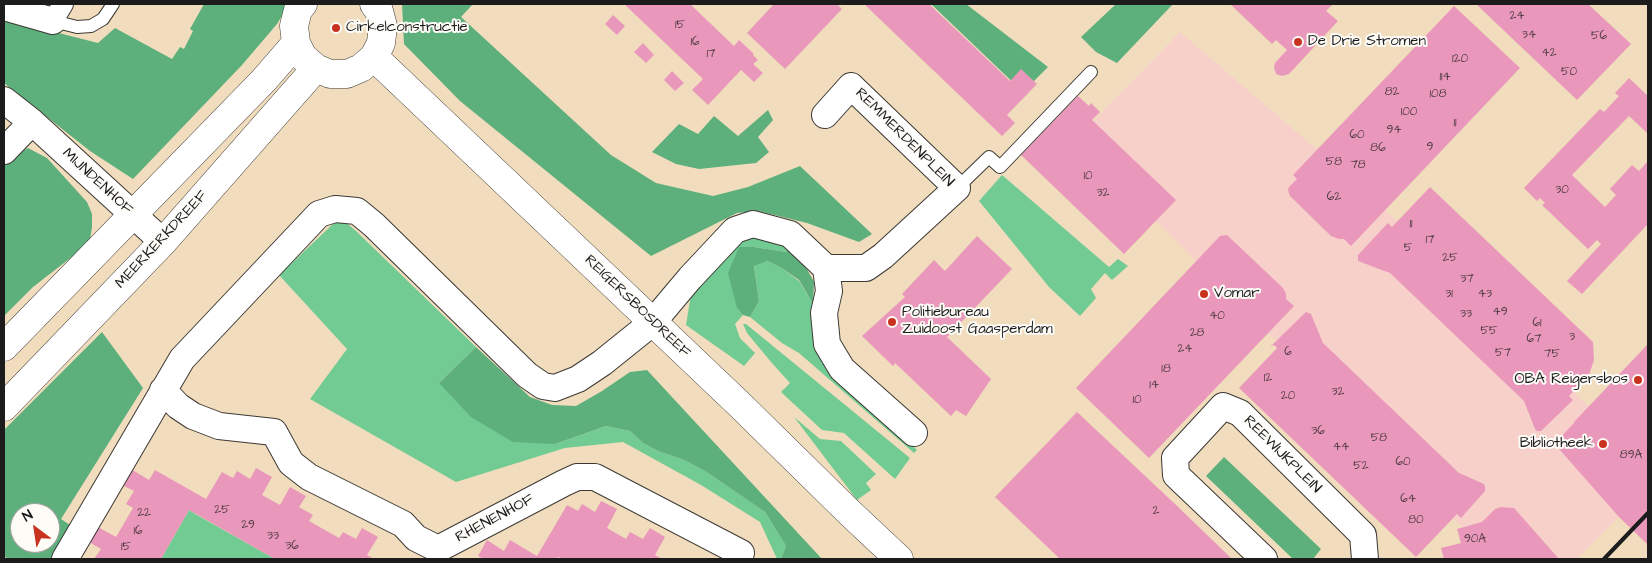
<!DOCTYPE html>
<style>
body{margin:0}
#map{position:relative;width:1652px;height:563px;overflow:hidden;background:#f1ddbd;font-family:"Architects Daughter",sans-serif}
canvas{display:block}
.frame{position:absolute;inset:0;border:5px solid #1c1c1c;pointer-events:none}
.north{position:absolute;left:10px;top:503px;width:50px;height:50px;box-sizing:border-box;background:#fdfcf7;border:1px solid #a3a29f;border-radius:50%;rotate:329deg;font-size:14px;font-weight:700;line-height:20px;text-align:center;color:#1c1c1c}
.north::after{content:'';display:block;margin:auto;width:18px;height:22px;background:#c8321e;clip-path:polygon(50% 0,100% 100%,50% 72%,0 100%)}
</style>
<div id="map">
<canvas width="1652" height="563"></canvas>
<div class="frame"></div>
<div class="north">N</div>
</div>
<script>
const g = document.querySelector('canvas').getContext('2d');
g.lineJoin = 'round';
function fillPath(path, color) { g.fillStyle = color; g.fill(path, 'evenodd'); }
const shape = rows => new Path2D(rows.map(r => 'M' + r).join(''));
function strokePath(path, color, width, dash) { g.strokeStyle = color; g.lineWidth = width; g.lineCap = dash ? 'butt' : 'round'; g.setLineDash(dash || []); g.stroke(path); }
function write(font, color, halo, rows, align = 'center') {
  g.font = font + ' "Architects Daughter",sans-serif'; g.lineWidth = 4; g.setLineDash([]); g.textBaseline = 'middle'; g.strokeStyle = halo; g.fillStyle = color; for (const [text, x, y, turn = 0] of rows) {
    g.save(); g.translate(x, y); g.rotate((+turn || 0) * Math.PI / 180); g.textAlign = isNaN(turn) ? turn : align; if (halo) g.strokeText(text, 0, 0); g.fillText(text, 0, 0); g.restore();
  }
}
fillPath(shape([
 [1180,32,1361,187,1648,463,1648,488,1577,559,1494,559,1075,140]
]), '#f7d1c9');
fillPath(shape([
 [1002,175,1109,267,1118,259,1128,266,1112,280,1105,273,1091,289,1096,298,1080,316,1049,287,979,201],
 [342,219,356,231,476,347,439,383,555,444,606,426,630,431,643,443,658,451,684,460,705,471,765,512,786,546,781,559,777,559,760,522,701,485,623,442,565,448,456,482,310,399,347,349,279,275,333,224],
 [752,237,789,246,786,252,754,247,737,308,743,315,735,324,740,338,755,353,744,366,686,325,692,288,744,239],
 [767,261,780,267,799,281,813,304,812,332,826,361,917,450,914,453,799,353,782,343,750,317,759,301,754,265],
 [743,324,746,324,910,458,895,479,844,433,822,430,781,392,790,383,771,362,747,333],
 [794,417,820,439,841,441,876,474,866,483,871,490,857,500],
 [189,510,197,515,275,559,161,559]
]), '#72cb92');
fillPath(shape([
 [204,4,289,4,277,24,242,65,133,179,90,151,4,83,4,19,98,43,115,28,172,59,180,47,184,49,193,31,190,29],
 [402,4,473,4,461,17,611,155,656,183,713,196,748,187,800,166,872,234,859,242,807,223,758,211,737,213,651,256,460,101,404,44],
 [931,4,966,4,1048,67,1023,92],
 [1116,4,1173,4,1117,63,1096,52,1081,37],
 [768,110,773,120,758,137,769,152,756,163,699,169,676,164,652,152,679,124,698,134,714,116,738,136],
 [28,148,47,158,87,202,92,214,92,227,90,240,82,249,33,287,4,316,4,165,13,155],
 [789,246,802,260,814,282,813,304,799,280,780,267,767,261,754,266,759,301,750,317,743,315,737,308,728,273,739,247,754,247,786,252],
 [102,332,143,388,61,519,76,529,58,559,8,559,4,556,4,430],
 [20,513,50,513,50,543,20,543],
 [476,347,530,397,552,405,576,406,602,391,630,372,647,370,822,559,781,559,786,546,765,512,705,471,684,460,658,451,643,443,630,431,606,426,555,444,513,442,471,417,439,383],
 [1224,457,1321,549,1313,559,1293,559,1206,476]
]), '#5daf7c');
fillPath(shape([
 [624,4,690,4,734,46,739,40,754,54,753,55,758,60,753,64,763,73,754,82,741,70,708,105,692,90,703,79],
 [774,4,837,4,842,9,785,69,747,33],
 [864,4,929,4,1010,81,1021,69,1037,84,1007,115,1015,123,1002,136],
 [1230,4,1333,4,1326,11,1338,21,1289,74,1282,76,1276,74,1274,67,1275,63,1287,50,1276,40,1272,44],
 [1476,4,1588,4,1631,44,1577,100],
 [1454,6,1520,68,1351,246,1344,239,1339,239,1331,236,1290,196,1288,190,1289,187,1297,179,1293,175],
 [613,15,625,26,617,35,605,24],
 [643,43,654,55,646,63,634,52],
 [672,71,684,83,675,91,664,80],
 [1629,78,1647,95,1648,94,1648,134,1629,116,1572,175,1605,207,1616,195,1610,189,1632,165,1639,171,1648,161,1648,224,1582,294,1567,281,1601,244,1597,240,1588,249,1542,205,1545,203,1540,198,1537,201,1524,188,1600,109,1604,112,1619,96,1615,93],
 [1078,96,1089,106,1091,103,1100,112,1092,120,1176,200,1124,254,1021,155],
 [1430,187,1593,342,1594,360,1589,375,1569,396,1573,400,1541,431,1537,431,1535,429,1524,401,1390,273,1358,261,1358,255,1388,223,1392,227],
 [1227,235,1283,288,1286,294,1286,299,1294,306,1149,458,1076,388,1220,236],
 [977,236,1012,269,947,337,991,379,966,416,956,410,951,416,895,363,893,366,862,336,905,297,902,294,934,260,945,271],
 [1306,312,1311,314,1323,343,1459,473,1484,484,1485,487,1485,491,1461,518,1457,514,1416,557,1239,388,1277,348,1274,345,1270,347],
 [1648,344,1648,545,1619,517,1560,450,1558,445,1559,439,1574,423,1574,422],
 [1077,412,1175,504,1232,559,1060,559,995,497],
 [256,468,272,477,262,495,280,505,290,487,306,496,299,507,313,515,309,521,339,538,343,532,356,539,362,528,378,537,367,555,374,559,275,559,189,510,161,559,94,559,101,549,89,542,98,527,116,537,133,508,126,504,134,491,122,485,131,469,149,480,155,470,206,499,222,472,233,478,237,471,250,479],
 [601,501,617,509,607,528,626,539,630,532,643,539,650,528,665,537,655,555,662,559,563,559,558,557,556,559,484,559,478,556,487,540,504,551,510,540,537,556,567,505,578,511,582,504,595,512],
 [1501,507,1514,508,1559,559,1444,559,1441,548,1461,543,1457,529,1482,522,1495,509]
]), '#e997ba');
const service = shape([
 [53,21,77,27,91,26,103,19,113,4],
 [957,188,989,157,1000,167,1091,72]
]);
const pedestrian = shape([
 [53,21,63,4]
]);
const minor = shape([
 [4,7,53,21],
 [4,100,32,122,163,242],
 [825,115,851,86,957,188,883,256,866,268,826,268],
 [4,151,32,122],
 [163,390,178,406,193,416,219,426,274,432,291,463,309,477,403,524,416,538,438,549,564,483,577,477,595,477,741,553],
 [65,559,182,359,319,214,335,209,357,211,374,225,527,375,543,386,555,388,578,379,602,363,653,322,690,278,735,230,753,224,790,234,826,268,829,291,824,313,827,344,842,369,914,433],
 [1264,559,1176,475,1175,458,1223,406,1240,413,1363,535,1365,559]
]);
const tertiary = shape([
 [374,57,739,404,850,513,899,559]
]);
const secondary = shape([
 [303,4,298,10,294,26,296,43,303,57,316,68,330,74,347,74,361,68,374,57,381,43,383,26,379,11,374,4],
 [4,347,264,80,296,43],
 [4,407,163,242,316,68]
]);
strokePath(service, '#3c3934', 14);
strokePath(pedestrian, '#3c3934', 22);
strokePath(minor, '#3c3934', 28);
strokePath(tertiary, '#3c3934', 29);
strokePath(secondary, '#3c3934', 29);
strokePath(service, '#fff', 12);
strokePath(pedestrian, '#fff', 20);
strokePath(minor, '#fff', 26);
strokePath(tertiary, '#fff', 28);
strokePath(secondary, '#fff', 28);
strokePath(shape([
 [1604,559,1648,513]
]), '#1c1c1c', 4);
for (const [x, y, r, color] of [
 [336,28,5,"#c8321e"],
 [1298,42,5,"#c8321e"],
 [1204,294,5,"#c8321e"],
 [892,322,5,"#c8321e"],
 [1638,380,5,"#c8321e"],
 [1603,444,5,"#c8321e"]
]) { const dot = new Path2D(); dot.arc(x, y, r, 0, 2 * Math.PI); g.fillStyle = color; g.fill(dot); strokePath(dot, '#fdfcf7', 2); }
write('12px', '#4f3b44', null, [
 ["24",1517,16],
 ["15",680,25],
 ["34",1529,35],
 ["56",1599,36],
 ["16",695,42],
 ["42",1549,53],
 ["17",711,54],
 ["120",1460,59],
 ["50",1569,72],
 ["114",1445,77],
 ["82",1392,92],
 ["108",1438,94],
 ["100",1409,112],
 ["11",1455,123],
 ["94",1394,130],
 ["60",1357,135],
 ["9",1430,147],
 ["86",1378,148],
 ["58",1334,162],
 ["78",1358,165],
 ["10",1088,176],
 ["30",1562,190],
 ["32",1103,193],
 ["62",1334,197],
 ["11",1411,224],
 ["17",1430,240],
 ["5",1408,248],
 ["25",1450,258],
 ["37",1467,279],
 ["31",1449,294],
 ["43",1485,294],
 ["49",1500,312],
 ["33",1466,314],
 ["40",1217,316],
 ["61",1537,323],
 ["55",1489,331],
 ["28",1197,333],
 ["3",1572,337],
 ["67",1534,339],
 ["24",1185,349],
 ["6",1288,352],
 ["57",1503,353],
 ["75",1552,354],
 ["18",1166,369],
 ["12",1268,378],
 ["14",1154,385],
 ["32",1338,392],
 ["20",1288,396],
 ["10",1137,400],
 ["36",1318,431],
 ["58",1379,438],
 ["44",1341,447],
 ["89A",1631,455],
 ["60",1403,462],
 ["52",1361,466],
 ["64",1408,499],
 ["25",222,510],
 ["2",1156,511],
 ["22",144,513],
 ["80",1416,520],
 ["29",248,525],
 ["16",138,531],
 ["33",273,536],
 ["90A",1475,539],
 ["36",292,546],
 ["15",126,547]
]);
write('15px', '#1c1c1c', '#fdfcf7', [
 ["Cirkelconstructie",346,28],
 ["De Drie Stromen",1308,42],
 ["Vomar",1214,294],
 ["Politiebureau",902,313],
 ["Zuidoost Gaasperdam",902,330],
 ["OBA Reigersbos",1628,380,"right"],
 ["Bibliotheek",1593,444,"right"]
], 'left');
write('15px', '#1c1c1c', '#fdfcf7', [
 ["REMMERDENPLEIN",904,138,45],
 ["MIJNDENHOF",97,182,43],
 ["MEERKERKDREEF",162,240,-47],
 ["REIGERSBOSDREEF",637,307,44],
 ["REEWIJKPLEIN",1282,455,45],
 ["RHENENHOF",495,519,-28]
]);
</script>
